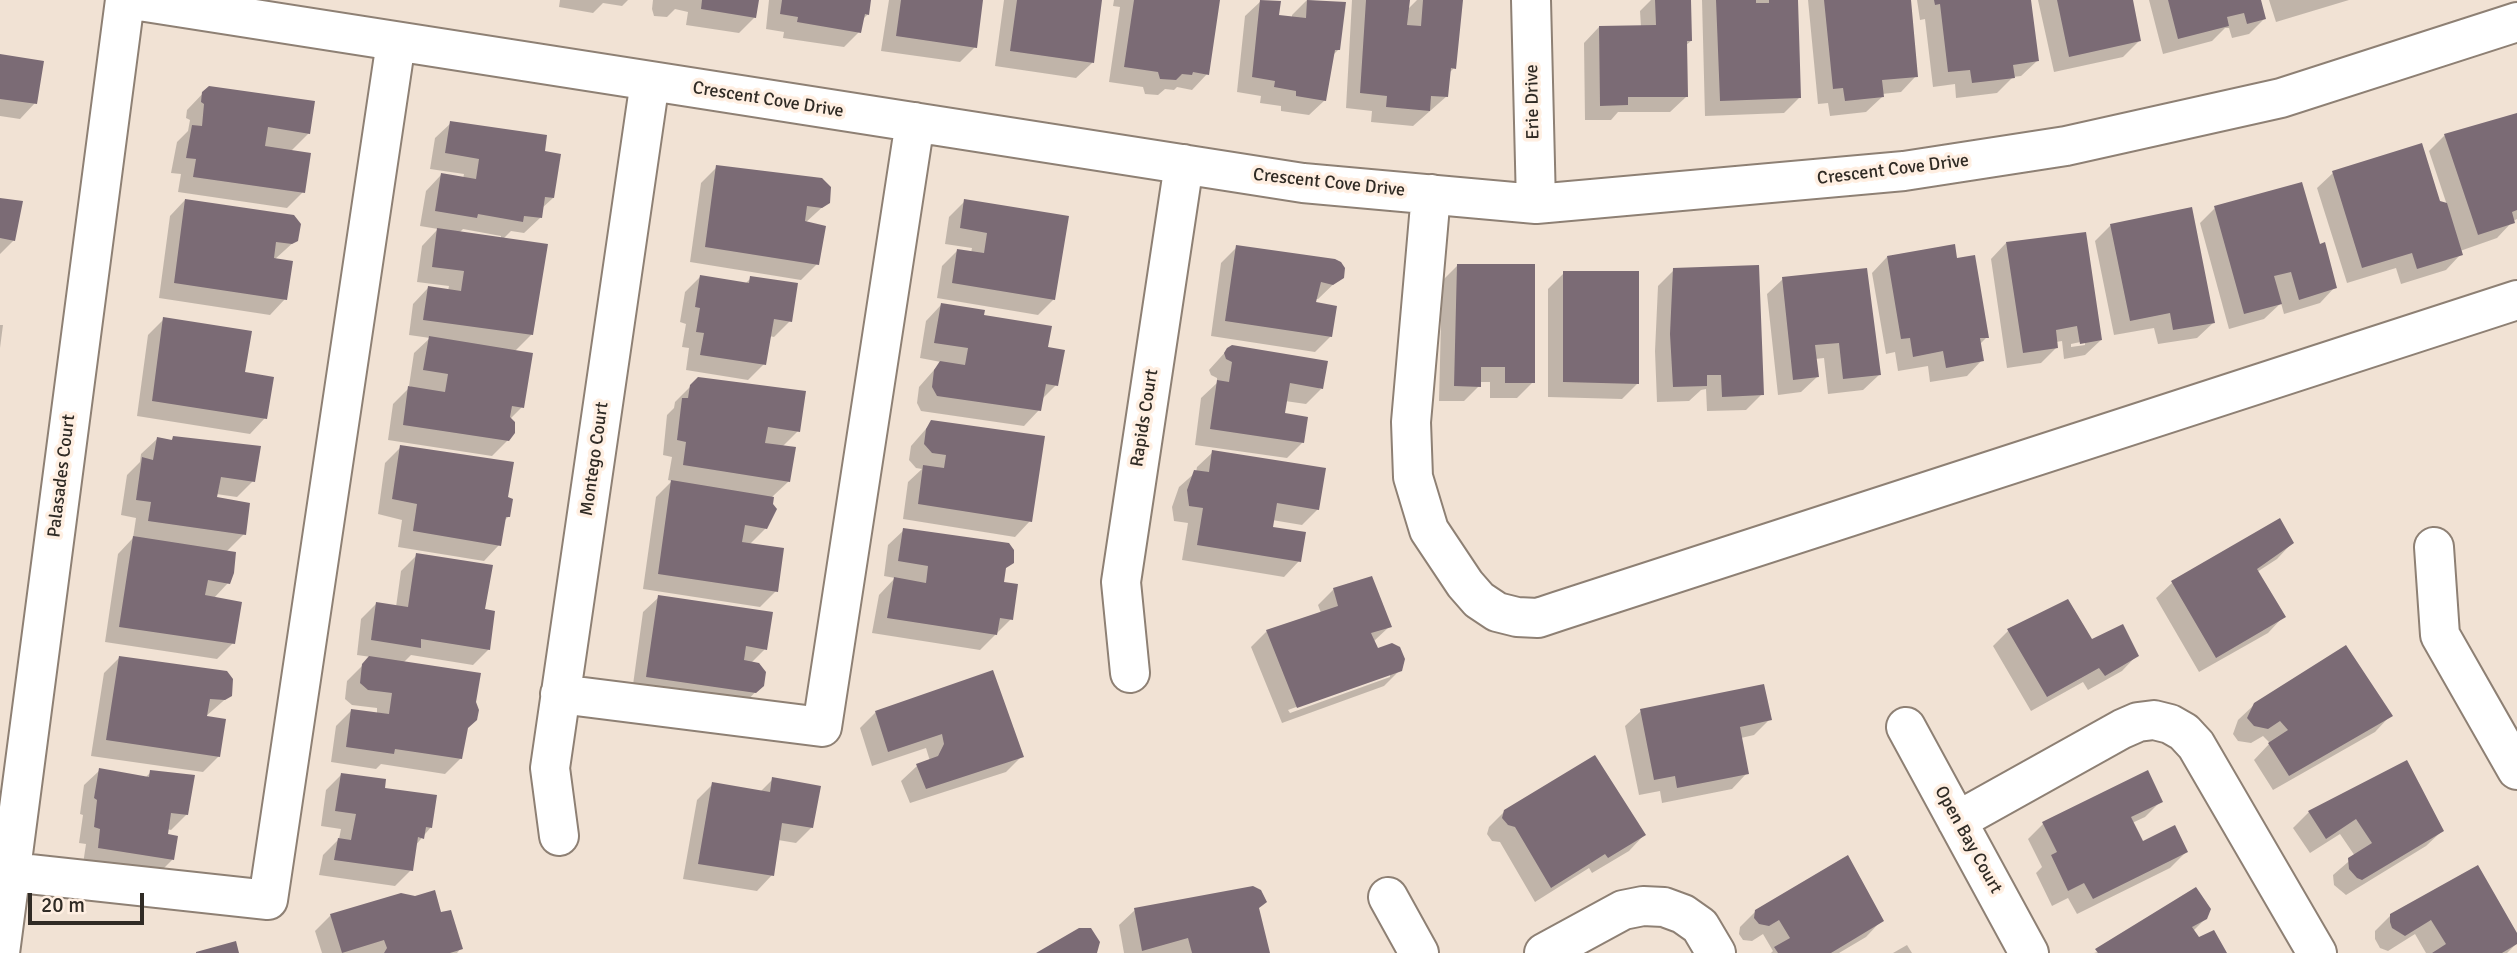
<!DOCTYPE html>
<style>
body{margin:0}
#map{position:relative;width:2517px;height:953px;overflow:hidden;background:#f1e2d4;font-family:Signika,sans-serif}
canvas{display:block}
.scale{position:absolute;left:28px;top:893px;width:116px;height:32px;box-sizing:border-box;border:4px solid #302b25;border-top:0;padding-left:9px;font-size:21px;line-height:24px;white-space:nowrap;color:#302b25;-webkit-text-stroke:5px #ffefe2;paint-order:stroke}
</style>
<div id="map">
<canvas width="2517" height="953"></canvas>
<div class="scale">20 m</div>
</div>
<script>
const g = document.querySelector('canvas').getContext('2d');
g.lineJoin = 'round';
function fillPath(path, color) { g.fillStyle = color; g.fill(path, 'evenodd'); }
const shape = rows => new Path2D(rows.map(r => 'M' + r).join(''));
function strokePath(path, color, width, dash) { g.strokeStyle = color; g.lineWidth = width; g.lineCap = dash ? 'butt' : 'round'; g.setLineDash(dash || []); g.stroke(path); }
function write(font, color, halo, rows, align = 'center') {
  g.font = font + ' Signika,sans-serif'; g.lineWidth = 7; g.setLineDash([]); g.textBaseline = 'middle'; g.strokeStyle = halo; g.fillStyle = color; for (const [text, x, y, turn = 0] of rows) {
    g.save(); g.translate(x, y); g.rotate((+turn || 0) * Math.PI / 180); g.textAlign = isNaN(turn) ? turn : align; if (halo) g.strokeText(text, 0, 0); g.fillText(text, 0, 0); g.restore();
  }
}
fillPath(shape([
 [560,0,628,0,622,6,603,3,593,13,559,7],
 [653,0,757,0,755,17,739,33,686,25,688,12,675,9,667,17,654,16,652,9],
 [769,0,870,0,868,14,862,20,859,32,844,47,783,38,784,32,766,29],
 [889,0,981,0,975,47,960,62,881,51],
 [1004,0,1101,0,1092,63,1076,78,995,66],
 [1114,0,1218,0,1207,74,1192,90,1177,87,1174,90,1165,89,1158,95,1145,94,1143,87,1109,82,1120,7,1113,6],
 [1307,0,1344,4,1339,49,1332,56,1325,100,1309,115,1281,111,1281,106,1260,103,1261,96,1237,92,1245,16,1261,1,1277,17,1292,18,1292,15],
 [1352,0,1408,0,1407,10,1417,0,1461,0,1454,68,1449,73,1447,96,1413,126,1371,122,1372,111,1346,108],
 [1651,0,1690,0,1691,41,1685,46,1686,97,1670,112,1618,112,1611,120,1585,120,1584,43,1599,27,1641,27,1640,11],
 [1702,0,1754,0,1754,2,1756,0,1796,0,1800,97,1784,113,1705,116],
 [1808,0,1909,0,1916,76,1901,92,1882,94,1882,97,1866,112,1830,116,1828,103,1818,104],
 [1917,0,2029,0,2037,61,2021,76,2013,77,1997,93,1956,98,1955,84,1933,87,1925,19,1920,20],
 [2038,0,2131,0,2139,41,2123,57,2054,72],
 [2149,0,2260,0,2264,19,2249,34,2232,38,2229,28,2225,28,2212,41,2163,54],
 [2269,0,2349,0,2276,22],
 [0,56,35,103,20,119,0,116],
 [209,87,309,133,290,152,303,192,287,208,178,192,181,174,171,173,177,142,188,131,190,120,186,118,187,110],
 [2517,115,2517,219,2513,221,2497,238,2460,251,2461,254,2446,270,2401,284,2396,268,2347,283,2317,188,2333,173,2421,145,2439,203,2447,205,2429,151,2445,135],
 [451,123,543,153,553,198,541,209,540,218,524,233,511,231,503,239,532,334,514,352,522,407,510,419,508,440,492,456,388,440,393,404,411,386,409,386,414,353,430,338,409,335,413,304,428,288,448,291,449,286,417,282,422,246,438,229,420,226,426,191,441,175,463,179,464,174,430,169,435,138],
 [463,229,501,236,501,239,459,233],
 [717,167,828,202,805,223,817,264,801,280,690,262,701,183],
 [0,199,14,240,0,254],
 [185,200,296,240,274,260,285,299,270,315,159,298,170,216],
 [965,201,1054,299,1038,315,937,298,942,266,958,250,971,253,972,248,945,244,949,217],
 [2215,208,2319,246,2335,287,2320,303,2284,314,2281,303,2264,319,2229,329,2200,223],
 [2111,225,2213,323,2197,338,2158,344,2154,328,2114,335,2095,241],
 [2006,243,2101,340,2085,355,2064,359,2062,341,2056,342,2057,347,2041,363,2007,368,1991,259],
 [2085,341,2085,345,2071,347,2071,344],
 [1237,247,1343,275,1318,299,1315,299,1314,303,1331,336,1315,352,1211,336,1221,263],
 [1887,257,1955,260,1987,337,1979,345,1982,360,1967,376,1930,382,1928,366,1898,371,1895,352,1886,354,1872,273],
 [1458,265,1533,382,1517,398,1490,398,1490,382,1479,382,1479,386,1464,401,1439,401,1442,281],
 [1674,270,1762,394,1746,410,1707,411,1706,389,1701,390,1689,401,1657,402,1655,351,1658,286],
 [1564,273,1638,383,1622,399,1548,397,1548,289],
 [700,277,745,284,751,278,790,321,774,337,769,336,764,364,748,380,686,370,689,348,682,347,686,324,680,322,685,292],
 [1783,279,1879,375,1863,390,1828,394,1824,358,1815,359,1817,377,1801,392,1778,395,1767,294],
 [941,305,982,316,1046,348,1056,385,1041,400,1039,410,1024,426,921,411,917,403,919,387,941,362,920,358,926,321],
 [164,319,243,374,265,418,250,434,137,416,148,335],
 [0,325,3,325,0,348],
 [1228,349,1321,389,1306,404,1285,401,1283,414,1303,442,1287,458,1195,445,1201,398,1217,383,1217,378,1211,375,1209,370],
 [698,379,798,431,782,447,789,481,772,497,766,528,749,545,776,591,760,607,643,589,656,497,672,481,668,480,672,457,663,455,667,415,674,408,675,402],
 [932,422,1030,521,1015,537,903,519,908,482,922,469,916,468,909,460,911,446],
 [174,438,253,481,237,497,216,494,215,498,244,534,226,552,228,583,213,599,233,643,217,659,105,642,118,554,133,538,136,518,121,515,127,475,140,462,141,454,157,439,170,441],
 [401,447,506,499,508,517,503,522,499,545,484,561,398,547,402,520,378,514,385,463],
 [1213,452,1318,509,1302,525,1272,520,1271,528,1299,561,1284,577,1182,560,1188,523,1174,521,1172,507,1179,487,1196,472,1197,467],
 [904,530,1004,570,1002,584,1011,619,980,650,872,633,879,595,895,578,884,576,888,545],
 [2292,543,2277,559,2257,572,2283,617,2268,633,2199,672,2156,598,2172,583],
 [417,555,483,610,489,649,473,665,411,655,403,663,474,702,466,728,461,758,445,774,381,764,376,769,331,762,336,726,352,710,377,714,377,708,352,705,345,699,347,681,371,657,357,655,361,619,377,603,396,607,401,571],
 [1334,589,1390,626,1373,642,1377,650,1400,670,1384,686,1282,723,1251,647,1267,631,1321,613,1318,605],
 [1390,673,1390,677,1290,713,1288,710],
 [659,597,765,649,751,663,762,685,746,702,632,692,643,612],
 [2068,601,2091,642,2137,655,2122,671,2088,690,2083,682,2031,711,1993,646,2008,631],
 [119,658,230,695,205,717,219,756,203,772,91,756,104,673],
 [2255,704,2390,716,2375,732,2273,790,2254,760,2270,743,2263,736,2251,743,2238,741,2233,734,2238,720],
 [1641,711,1770,719,1754,735,1741,738,1747,773,1732,789,1662,803,1660,791,1639,795,1625,726],
 [876,712,1022,756,1006,772,910,803,901,781,917,766,930,761,926,748,872,766,860,728],
 [100,770,145,778,151,772,187,814,171,830,167,829,172,860,157,875,83,864,86,844,79,843,83,815,80,814,84,785],
 [341,775,383,789,431,827,415,846,411,870,395,886,319,875,323,855,339,839,341,829,321,826,326,790],
 [773,779,812,827,796,843,778,840,772,875,757,891,683,879,697,800,713,784,760,792],
 [2161,801,2145,817,2132,823,2142,843,2186,852,2170,868,2077,914,2068,898,2052,906,2036,873,2042,867,2028,839,2043,824],
 [1505,811,1644,835,1629,851,1592,873,1589,868,1535,902,1500,842,1492,841,1487,834,1489,827],
 [2309,812,2442,831,2426,846,2346,895,2334,885,2333,875,2355,856,2340,834,2310,853,2293,828],
 [2477,868,2517,937,2517,943,2507,953,2426,953,2415,934,2388,951,2380,948,2375,939,2375,931,2391,915],
 [1258,908,1268,953,1124,953,1119,925,1135,910],
 [1756,911,1881,921,1866,937,1839,953,1771,953,1773,951,1763,934,1752,941,1743,940,1739,934,1740,927],
 [331,915,461,948,457,953,322,953,315,931],
 [2206,918,2193,931,2199,940,2225,953,2094,953],
 [1907,945,1912,953,1893,953]
]), '#0003');
fillPath(shape([
 [702,0,759,0,756,18,701,9],
 [782,0,871,0,869,15,865,14,861,33,797,22,798,17,780,14],
 [901,0,983,0,977,48,896,36],
 [1017,0,1102,0,1094,63,1010,51],
 [1134,0,1220,0,1209,75,1193,72,1192,75,1182,74,1176,80,1160,79,1158,72,1124,67],
 [1260,0,1281,1,1279,15,1306,18,1307,0,1346,2,1340,50,1335,50,1326,101,1296,96,1296,91,1274,87,1275,81,1252,77],
 [1366,0,1410,0,1407,25,1421,26,1423,0,1463,0,1456,69,1451,68,1448,97,1431,96,1430,111,1386,107,1387,96,1360,93],
 [1655,0,1691,0,1692,41,1687,41,1688,97,1628,97,1628,105,1600,106,1599,26,1656,25],
 [1716,0,1756,0,1756,3,1769,3,1769,0,1798,0,1801,98,1720,101],
 [1824,0,1911,0,1918,77,1882,80,1884,97,1845,101,1843,88,1833,89],
 [1934,0,2031,0,2039,61,2013,65,2015,78,1972,83,1970,70,1948,72,1940,4,1935,5],
 [2057,0,2133,0,2141,41,2069,57],
 [2168,0,2261,0,2266,19,2247,24,2244,13,2227,17,2229,26,2178,39],
 [0,54,44,61,37,104,0,99],
 [209,86,315,101,310,134,268,127,265,146,311,153,305,193,193,177,196,159,186,158,192,125,202,126,204,104,201,102,202,92],
 [2517,113,2517,210,2512,212,2515,223,2478,235,2444,134],
 [450,121,547,135,545,151,561,154,554,198,545,197,542,218,524,216,523,222,478,214,477,218,435,211,441,173,476,179,479,159,445,153],
 [2422,143,2440,201,2447,203,2463,255,2417,269,2412,253,2362,268,2332,171],
 [716,165,822,178,831,187,830,203,822,208,807,206,805,221,826,226,819,265,705,247],
 [2302,182,2320,244,2325,242,2337,288,2299,300,2291,272,2274,276,2282,304,2244,314,2214,206],
 [0,198,23,201,15,241,0,238],
 [185,199,294,215,301,224,298,241,292,244,276,242,274,258,293,261,287,300,174,283],
 [964,199,1069,216,1055,300,952,283,957,249,984,253,987,233,960,228],
 [2192,207,2215,323,2173,330,2170,313,2130,321,2110,224],
 [437,228,548,244,533,335,423,320,428,286,461,291,464,271,432,267],
 [2086,232,2102,340,2080,344,2077,326,2056,330,2058,348,2023,353,2006,242],
 [1955,244,1957,258,1975,255,1989,338,1980,338,1984,361,1946,368,1943,351,1913,357,1910,338,1901,339,1887,256],
 [1236,245,1335,259,1341,262,1345,268,1344,278,1333,285,1321,282,1316,302,1337,306,1332,337,1225,321],
 [1457,264,1535,264,1535,383,1505,383,1505,367,1481,367,1481,387,1454,386],
 [1759,265,1764,395,1722,397,1721,375,1707,375,1707,386,1673,387,1670,334,1673,268],
 [1867,268,1881,375,1843,379,1839,343,1815,345,1819,377,1793,380,1782,277],
 [1563,271,1639,271,1639,384,1563,382],
 [700,275,749,283,750,276,798,283,792,322,774,319,766,365,700,355,704,333,696,332,700,308,695,307],
 [941,303,985,310,984,315,1052,326,1048,347,1065,350,1058,386,1046,384,1041,411,937,396,932,387,934,370,940,361,965,365,968,348,934,343],
 [163,317,252,331,245,372,274,377,267,419,152,401],
 [429,336,533,353,524,408,512,406,510,417,515,422,515,433,509,441,403,425,408,386,445,392,448,374,423,370],
 [1232,345,1328,361,1323,389,1290,383,1285,413,1308,417,1304,443,1210,429,1217,380,1229,382,1232,362,1226,359,1224,353,1227,348],
 [698,377,806,391,800,432,768,427,765,443,796,447,790,482,683,465,686,442,677,440,682,398,688,398,690,385],
 [931,420,1045,436,1032,522,918,504,923,465,944,468,946,455,932,453,924,444,926,429],
 [173,436,261,446,255,482,221,477,217,497,250,503,246,535,148,521,151,502,136,500,142,457,153,460,157,437,172,440],
 [400,445,514,462,508,497,513,499,510,517,506,517,501,546,413,531,417,504,392,499],
 [1212,450,1326,468,1319,510,1277,503,1273,527,1306,532,1301,562,1197,545,1203,508,1189,506,1187,490,1194,470,1209,472],
 [671,480,774,497,773,504,777,509,767,529,745,525,742,542,784,548,778,592,658,574],
 [2280,518,2294,543,2257,569,2286,617,2216,658,2171,581],
 [903,528,1009,543,1014,550,1014,563,1006,568,1004,582,1018,584,1013,620,1000,618,997,635,887,618,894,577,926,583,928,566,898,561],
 [133,536,236,552,234,573,230,584,208,580,205,595,242,602,235,644,119,627],
 [416,553,493,565,485,609,495,611,490,650,421,639,421,648,371,640,376,602,408,607],
 [1372,576,1392,627,1371,633,1378,648,1392,643,1400,647,1405,659,1402,671,1297,708,1266,630,1338,606,1333,588],
 [658,595,773,612,767,650,746,646,744,660,759,663,766,672,764,686,756,693,646,677],
 [2068,599,2092,639,2123,624,2139,656,2105,676,2099,668,2047,697,2007,629],
 [2346,645,2393,716,2289,776,2268,743,2288,730,2280,721,2268,729,2254,726,2247,718,2254,703],
 [119,656,227,671,233,679,232,696,225,700,210,699,207,716,226,719,220,757,106,740],
 [369,656,481,673,476,702,479,710,477,720,468,728,462,759,395,749,394,754,346,747,351,709,389,714,392,693,368,690,360,683,362,664],
 [993,670,1024,757,926,789,916,764,938,756,944,744,942,734,888,752,875,711],
 [1764,684,1772,720,1740,727,1749,774,1677,788,1675,776,1654,780,1640,709],
 [1595,755,1646,835,1608,858,1605,854,1551,888,1515,827,1508,825,1502,818,1504,810],
 [2407,760,2444,831,2362,880,2357,878,2349,869,2348,858,2372,843,2356,819,2326,839,2308,811],
 [99,768,149,777,150,770,195,775,188,815,171,813,168,834,178,836,174,860,98,848,100,829,94,827,97,800,94,798],
 [2148,770,2163,802,2131,817,2143,841,2175,825,2188,852,2093,899,2084,883,2068,891,2051,855,2057,852,2042,822],
 [341,773,386,779,385,788,437,795,432,828,426,827,424,839,418,837,413,871,334,860,338,838,351,840,356,814,335,811],
 [772,777,821,786,813,828,782,823,774,876,698,864,712,782,770,792],
 [1848,855,1884,921,1831,953,1778,953,1774,947,1790,938,1779,920,1769,926,1759,924,1754,918,1755,910],
 [2478,865,2517,933,2517,944,2502,953,2432,953,2446,944,2431,920,2405,936,2392,928,2390,922,2390,914],
 [1253,886,1261,890,1267,902,1259,908,1270,953,1192,953,1188,938,1142,951,1134,908],
 [2196,887,2211,909,2207,919,2192,927,2199,937,2214,930,2227,953,2098,953,2095,949],
 [435,890,441,912,451,910,463,949,450,953,384,953,387,948,384,940,342,953,330,914,401,893,415,896],
 [1079,928,1091,928,1100,942,1097,953,1036,953],
 [236,941,239,953,196,953,196,952]
]), '#7b6b75');
const minor = shape([
 [133,0,1303,183,1536,204,1904,171,2066,146,2281,98,2517,22],
 [1531,0,1536,204],
 [1431,194,1411,422,1413,477,1429,530,1465,584,1479,600,1497,612,1517,617,1538,618,1559,611,2517,300],
 [2434,547,2440,635,2517,770],
 [1130,673,1121,582,1184,164],
 [560,694,822,727,915,122],
 [1906,727,2029,953],
 [1957,821,2122,729,2138,722,2154,720,2170,724,2184,732,2196,745,2317,953],
 [559,836,550,768,650,81],
 [11,872,268,900,396,42],
 [1388,897,1419,953],
 [0,953,125,0],
 [1544,953,1623,910,1643,906,1664,907,1683,914,1700,926,1716,953]
]);
strokePath(minor, '#8e8074', 42);
strokePath(minor, '#fff', 38);
write('18px', '#302b25', '#ffefe2', [
 ["Crescent Cove Drive",768,100,9],
 ["Erie Drive",1533,102,-91],
 ["Crescent Cove Drive",1893,170,-7],
 ["Crescent Cove Drive",1329,183,6],
 ["Rapids Court",1145,418,-81],
 ["Montego Court",595,459,-82],
 ["Palasades Court",62,476,-83],
 ["Open Bay Court",1968,840,61]
]);
</script>
